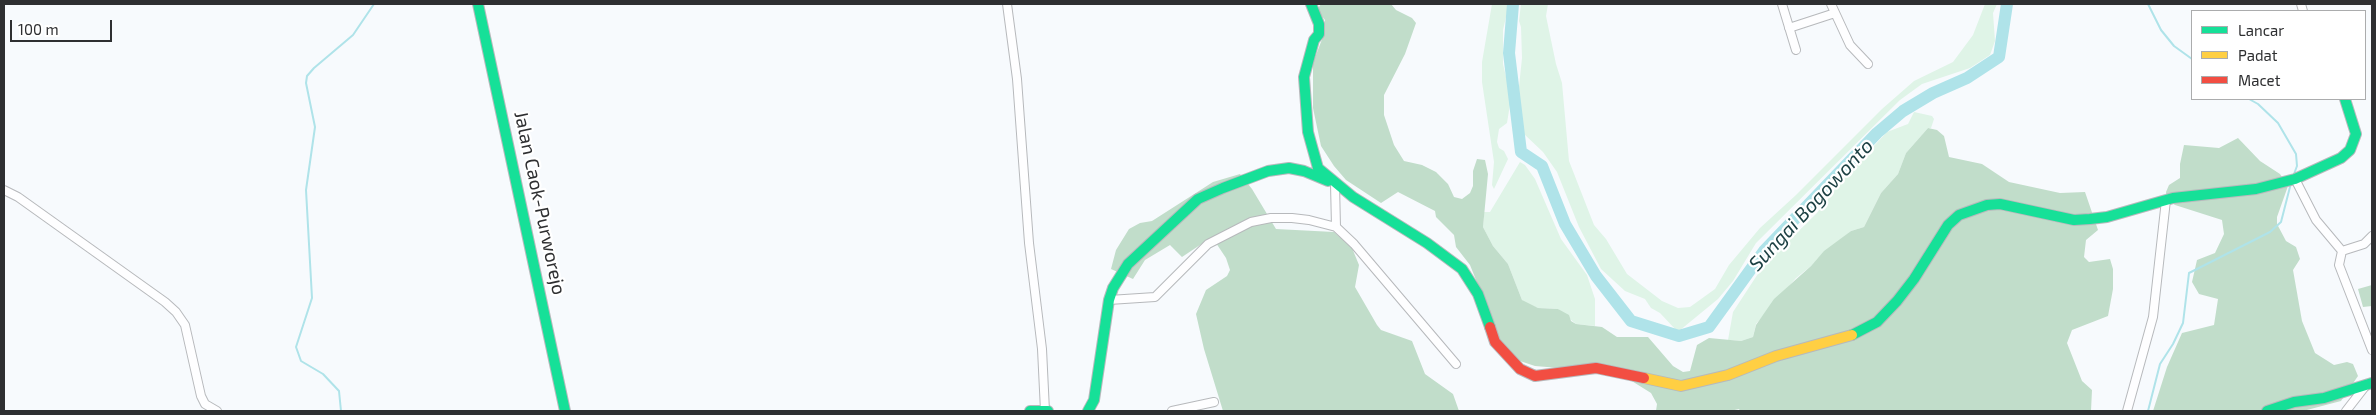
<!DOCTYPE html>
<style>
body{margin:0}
#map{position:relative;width:2376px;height:415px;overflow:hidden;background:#f7fafd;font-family:"Exo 2",sans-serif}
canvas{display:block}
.frame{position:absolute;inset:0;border:5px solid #2e2f31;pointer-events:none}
.legend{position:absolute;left:2191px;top:10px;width:175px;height:90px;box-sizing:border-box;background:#fff;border:1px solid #abacad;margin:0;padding:6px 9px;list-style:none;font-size:15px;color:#2e2f31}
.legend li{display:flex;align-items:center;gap:10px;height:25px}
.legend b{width:25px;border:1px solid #abacad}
.scale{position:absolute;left:10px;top:20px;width:102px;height:22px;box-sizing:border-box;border:2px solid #2e2f31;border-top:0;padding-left:6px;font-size:15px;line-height:18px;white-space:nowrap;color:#2e2f31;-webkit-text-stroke:4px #fff;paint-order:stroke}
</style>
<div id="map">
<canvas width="2376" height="415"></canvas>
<div class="frame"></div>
<ul class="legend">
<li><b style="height:6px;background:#16e098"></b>Lancar</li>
<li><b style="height:6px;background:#ffcf43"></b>Padat</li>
<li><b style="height:6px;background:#f24e42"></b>Macet</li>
</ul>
<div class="scale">100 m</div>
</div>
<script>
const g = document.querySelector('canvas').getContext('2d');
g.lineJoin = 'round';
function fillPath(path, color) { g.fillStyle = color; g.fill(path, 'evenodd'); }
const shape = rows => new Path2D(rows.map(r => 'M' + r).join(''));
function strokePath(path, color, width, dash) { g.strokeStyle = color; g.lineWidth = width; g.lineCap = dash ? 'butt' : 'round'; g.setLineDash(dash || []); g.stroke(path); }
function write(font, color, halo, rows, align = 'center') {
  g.font = font + ' "Exo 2",sans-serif'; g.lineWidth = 4.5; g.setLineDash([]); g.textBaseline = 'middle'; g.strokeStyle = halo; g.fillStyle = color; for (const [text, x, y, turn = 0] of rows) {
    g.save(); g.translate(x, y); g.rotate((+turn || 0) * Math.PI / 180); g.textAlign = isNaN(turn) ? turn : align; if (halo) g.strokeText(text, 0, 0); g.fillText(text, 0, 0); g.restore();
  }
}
fillPath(shape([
 [1492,4,1509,4,1503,30,1503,64,1511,98,1507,123,1499,129,1497,142,1499,148,1504,151,1508,159,1494,189,1492,185,1494,162,1482,82,1482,62],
 [1521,4,1548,4,1546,16,1556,64,1562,83,1569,161,1594,225,1606,239,1627,274,1662,301,1678,308,1690,307,1715,289,1729,265,1760,228,1796,195,1882,109,1914,81,1953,62,1973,35,1985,4,1997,4,1993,13,1995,41,1990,55,1970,68,1922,84,1900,100,1756,243,1733,281,1718,299,1679,331,1676,330,1660,313,1651,308,1645,299,1625,291,1601,269,1579,227,1557,172,1543,152,1524,134,1518,96,1522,58,1521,27,1519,21],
 [1914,112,1932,116,1934,119,1931,128,1928,128,1906,153,1898,174,1881,193,1864,227,1851,231,1820,256,1811,266,1796,278,1756,324,1753,337,1741,341,1728,340,1733,312,1763,266,1817,213,1842,180,1887,132,1908,124],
 [1520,162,1525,165,1535,179,1561,239,1587,275,1595,299,1595,326,1576,324,1558,309,1538,308,1526,304,1522,300,1508,264,1493,246,1483,227,1484,212,1490,212]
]), '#dff4e7');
fillPath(shape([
 [1321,4,1391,4,1396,10,1412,18,1416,23,1405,54,1384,95,1384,115,1394,145,1404,161,1422,165,1436,172,1448,184,1454,197,1462,199,1470,193,1473,186,1473,171,1477,159,1485,160,1488,174,1483,227,1493,246,1508,264,1522,300,1538,308,1558,309,1569,315,1571,321,1576,324,1602,327,1617,337,1648,337,1673,366,1683,372,1690,371,1697,345,1709,338,1741,341,1753,337,1756,325,1774,299,1811,266,1824,251,1851,231,1864,227,1881,193,1898,174,1906,153,1928,128,1937,130,1944,136,1949,157,1982,164,2009,182,2060,193,2085,192,2098,230,2086,240,2084,257,2089,262,2110,259,2113,269,2113,289,2108,316,2072,330,2067,343,2082,381,2092,390,2091,411,1740,411,1739,409,1730,411,1656,411,1657,404,1651,393,1614,370,1587,364,1559,368,1535,366,1517,360,1501,342,1470,265,1456,247,1454,235,1436,217,1435,211,1398,192,1381,203,1346,180,1334,166,1321,146,1313,108,1313,63,1324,34,1325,20,1317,10],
 [2238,138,2260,161,2280,174,2288,186,2277,217,2277,224,2286,241,2296,247,2300,259,2293,270,2302,321,2315,353,2334,365,2347,362,2353,364,2358,376,2341,401,2303,411,2153,411,2167,367,2182,333,2214,325,2218,299,2199,294,2192,282,2197,260,2215,253,2224,234,2222,220,2175,205,2167,200,2166,192,2169,185,2180,178,2180,164,2184,145,2219,148],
 [1240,174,1252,189,1276,229,1334,232,1352,248,1359,265,1355,287,1377,325,1381,330,1412,341,1425,374,1453,394,1459,411,1223,411,1204,349,1196,314,1206,290,1227,276,1230,270,1226,258,1212,237,1182,257,1170,245,1145,260,1133,279,1111,269,1116,250,1129,229,1140,223,1152,221,1213,182],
 [2372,285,2372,306,2363,307,2358,289]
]), '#c1ddca');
strokePath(shape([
 [2148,4,2161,30,2174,46,2192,59],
 [2249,99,2258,104,2278,123,2296,154,2297,166,2294,174],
 [341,411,339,391,323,374,301,361,296,347,312,298,306,190,315,127,306,83,307,76,314,68,353,35,374,4],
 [2148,411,2160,364,2173,344,2183,323,2189,273,2270,232,2281,222,2291,183]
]), '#afe3e9', 2);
strokePath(shape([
 [1513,4,1509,53,1521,152,1542,166,1565,224,1596,276,1631,321,1679,336,1709,327,1764,251,1877,133,1903,111,1933,93,1967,78,1999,57,2007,4]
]), '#afe3e9', 12);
const street = shape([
 [1007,4,1017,79,1029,243,1042,349,1045,411],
 [1782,4,1796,50],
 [1831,4,1850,45,1868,64],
 [2301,4,2303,11],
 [1789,28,1835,13],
 [2295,179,2316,220,2342,251],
 [1335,184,1336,227,1354,244,1456,364],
 [4,190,18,197,165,302,176,312,185,325,201,396,205,404,217,411],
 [2372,236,2364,244,2342,251,2339,265,2372,350],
 [1109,300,1155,297,1208,244,1251,222,1271,218,1292,218,1309,220,1336,227],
 [1172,411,1214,402],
 [2127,411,2153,317,2166,200],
 [2346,411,2367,384]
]);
const fast = shape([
 [478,4,565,411],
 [1311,4,1319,24,1319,34,1314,40,1304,77,1308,132,1318,168,1353,197,1427,243,1462,269,1478,294,1490,327],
 [1852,335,1877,322,1897,301,1914,279,1948,225,1959,215,1987,205,2000,204,2074,220,2090,219,2107,217,2173,198,2256,189,2295,179,2341,158,2350,150,2356,134,2345,99],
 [1030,411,1048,411],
 [1088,411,1094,400,1109,300,1113,288,1128,264,1198,199,1223,188,1268,171,1289,168,1304,171,1328,181],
 [2267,411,2294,402,2324,398,2372,383]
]);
const slow = shape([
 [1644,378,1681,386,1728,375,1776,356,1852,335]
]);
const jam = shape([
 [1490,327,1495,342,1520,369,1535,376,1596,368,1644,378]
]);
strokePath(street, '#b7b9bc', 10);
strokePath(fast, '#b7b9bc', 12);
strokePath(slow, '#b7b9bc', 12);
strokePath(jam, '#b7b9bc', 12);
strokePath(street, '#fefeff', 8);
strokePath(fast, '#16e098', 10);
strokePath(slow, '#ffcf43', 10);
strokePath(jam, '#f24e42', 10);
write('19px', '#2e2f31', '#fff', [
 ["Jalan Caok-Purworejo",540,203,78]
]);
write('italic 20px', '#1d4144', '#fff', [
 ["Sungai Bogowonto",1811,205,-47]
]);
</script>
